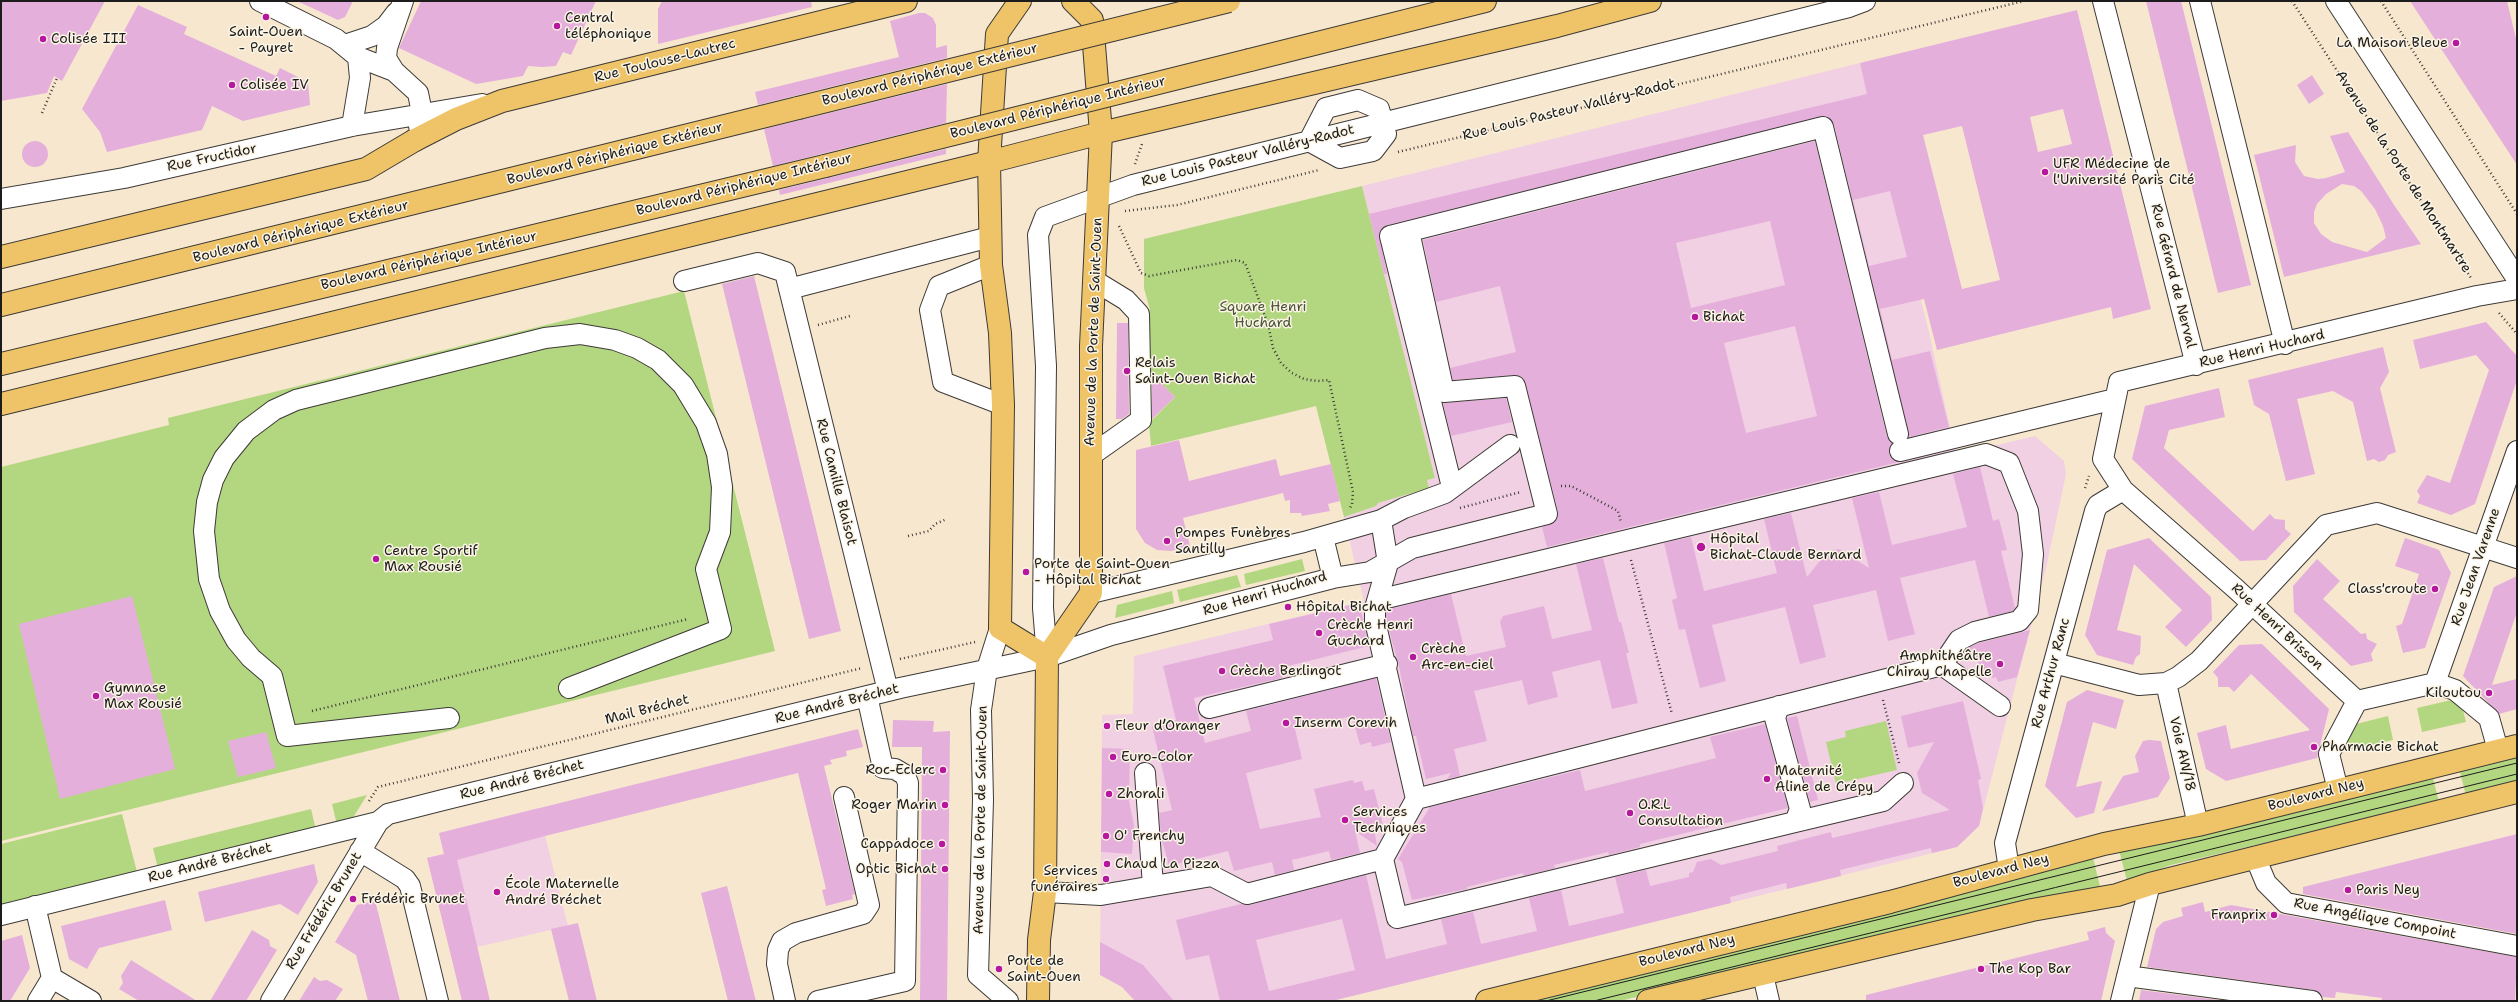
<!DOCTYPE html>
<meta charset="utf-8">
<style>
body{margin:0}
#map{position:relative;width:2518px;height:1002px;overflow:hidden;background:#f7e7ce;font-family:"Shantell Sans",sans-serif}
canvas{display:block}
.frame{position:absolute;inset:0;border:2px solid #1c1c1c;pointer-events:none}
</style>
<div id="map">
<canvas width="2518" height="1002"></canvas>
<div class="frame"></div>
</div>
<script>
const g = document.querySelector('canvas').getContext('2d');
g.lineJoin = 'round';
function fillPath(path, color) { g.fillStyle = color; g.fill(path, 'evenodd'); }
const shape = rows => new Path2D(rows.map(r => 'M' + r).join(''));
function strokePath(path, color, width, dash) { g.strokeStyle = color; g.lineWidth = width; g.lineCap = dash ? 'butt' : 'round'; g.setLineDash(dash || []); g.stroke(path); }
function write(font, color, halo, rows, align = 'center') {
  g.font = font + ' "Shantell Sans",sans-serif'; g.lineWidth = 3; g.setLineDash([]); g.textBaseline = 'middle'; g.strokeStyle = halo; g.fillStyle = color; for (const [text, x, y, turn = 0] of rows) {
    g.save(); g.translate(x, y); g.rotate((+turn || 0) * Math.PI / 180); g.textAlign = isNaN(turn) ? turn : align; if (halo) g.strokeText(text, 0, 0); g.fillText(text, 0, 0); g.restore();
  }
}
fillPath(shape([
 [1860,63,1928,328,1956,455,2035,436,2064,461,2066,474,2047,564,1979,826,1957,847,1331,1001,1135,1001,1122,987,1100,974,1102,715,1133,714,1134,656,1364,601,1344,517,1376,506,1377,503,1429,488,1427,480,1435,478,1362,186],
 [538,808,568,926,477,947,427,858,444,854,439,833]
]), '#f1d0e3');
fillPath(shape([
 [1362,186,1435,478,1427,480,1429,488,1378,503,1376,506,1344,517,1316,406,1151,446,1149,423,1175,397,1149,372,1150,310,1144,288,1144,239],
 [684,291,775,651,1,841,1,467,169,425,168,418],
 [1302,559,1305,571,1246,585,1244,574],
 [1237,575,1241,587,1180,602,1177,590],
 [1172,591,1174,603,1115,618,1117,605],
 [2460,698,2466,722,2422,732,2417,708],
 [2388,716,2393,740,2350,750,2344,727],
 [1886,721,1897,770,1836,784,1826,742,1846,737,1845,731],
 [2517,756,2517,781,2466,796,2459,768],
 [2432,774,2439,802,2171,865,2127,881,2119,850,2164,843],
 [367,795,351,821,337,825,332,804],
 [311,809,316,830,158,869,153,848],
 [122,814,137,872,1,907,1,844],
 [2093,857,2100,887,2053,895,1620,1001,1520,1001,2055,869]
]), '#b3d780');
fillPath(shape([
 [1,1,105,1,62,81,54,76,47,93,1,101],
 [297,1,353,1,345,17,338,20],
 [421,1,596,1,571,55,563,52,556,66,542,67,528,66,523,76,476,84,399,48],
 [662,1,811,1,812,7,658,44,658,9],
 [2146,1,2181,1,2251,285,2218,293],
 [2410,1,2507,1,2517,43,2517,165],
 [138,5,187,27,184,34,276,76,280,68,308,82,310,105,243,121,212,106,202,130,107,152,100,132,82,109],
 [2077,10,2151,309,2113,319,2111,307,1937,350,1924,299,1880,309,1892,360,1930,351,1949,427,1909,437,1834,124,1826,116,1387,225,1379,233,1387,274,1384,274,1369,214,1867,94,1860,63],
 [2063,109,2072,144,2038,152,2030,117],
 [1962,126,2000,280,1962,289,1923,135],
 [1890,191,1907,257,1869,266,1853,200],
 [919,13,925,13,933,18,936,25,936,48,947,45,947,58,758,105,755,92,899,57,890,21],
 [2312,75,2324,94,2309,104,2297,85],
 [947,84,946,123,773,166,764,129],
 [2348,132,2394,205,2421,244,2284,277,2254,155,2296,145,2295,162,2304,176,2318,179,2326,178,2345,172,2330,136],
 [2342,184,2354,186,2361,191,2375,209,2383,226,2386,238,2367,252,2332,242,2321,234,2314,223,2314,212,2317,204,2326,194],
 [1815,141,1887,437,1892,443,1889,454,1892,459,1899,462,1547,547,1542,527,1555,522,1558,511,1524,379,1514,375,1453,380,1450,368,1516,352,1500,286,1436,302,1423,240],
 [1770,221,1785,285,1691,308,1676,243],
 [1795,326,1817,416,1746,433,1724,343],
 '22 154a13 13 0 1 1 26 0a13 13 0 1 1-26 0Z',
 [946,149,946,154,780,195,779,190],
 [754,276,841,631,809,639,722,284],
 [2486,322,2517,356,2517,380,2475,504,2451,515,2417,503,2420,496,2417,491,2427,475,2450,483,2489,370,2476,355,2420,369,2413,340],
 [1117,323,1128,323,1129,414,1122,419,1116,419],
 [2383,347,2389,372,2380,388,2396,452,2388,455,2385,460,2379,462,2374,459,2367,461,2353,402,2333,391,2297,399,2315,474,2286,481,2269,414,2254,405,2248,380],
 [1152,374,1175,397,1152,419],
 [2219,388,2225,417,2169,430,2164,448,2253,531,2270,514,2275,519,2285,520,2285,529,2291,534,2266,560,2240,561,2132,459,2145,406],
 [1506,398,1512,422,1451,436,1443,403],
 [1179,440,1189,481,1276,459,1280,476,1331,464,1340,501,1328,504,1330,511,1302,516,1301,513,1290,513,1290,500,1285,501,1283,493,1183,518,1190,546,1171,551,1157,550,1145,543,1136,529,1136,450],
 [1980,467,1993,521,1999,519,2007,550,2001,551,2015,608,2013,611,1989,617,1975,560,1900,578,1915,634,1888,641,1876,590,1813,605,1826,657,1800,664,1785,607,1712,625,1726,681,1700,688,1685,629,1679,630,1672,600,1677,598,1664,543,1691,537,1704,591,1777,573,1764,519,1791,513,1807,577,1827,552,1839,549,1869,568,1852,498,1879,492,1892,545,1967,527,1953,474],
 [2149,538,2211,597,2212,620,2186,647,2165,627,2182,610,2134,564,2117,630,2141,636,2140,654,2136,657,2133,665,2097,655,2085,635,2107,550],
 [2405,538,2439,550,2451,573,2425,648,2403,653,2396,626,2402,624,2419,574,2395,566],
 [1603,558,1619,622,1621,622,1629,653,1626,653,1638,703,1612,709,1600,660,1552,672,1558,697,1542,701,1528,705,1522,680,1474,691,1487,741,1454,749,1460,776,1447,779,1451,773,1426,779,1416,736,1413,736,1398,662,1386,620,1386,610,1451,594,1466,656,1506,647,1500,622,1503,616,1544,606,1552,639,1592,630,1576,564],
 [2317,559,2340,581,2323,599,2361,634,2366,633,2367,639,2377,644,2371,654,2373,661,2351,666,2294,612,2293,586],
 [2517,576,2517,612,2492,685,2517,679,2517,709,2499,714,2463,676,2494,587],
 [132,596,175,769,60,799,19,624],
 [1359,603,1369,646,1280,668,1282,678,1194,698,1205,743,1251,731,1246,711,1376,678,1391,742,1372,747,1371,742,1360,745,1352,716,1295,729,1302,759,1246,773,1260,829,1321,817,1314,789,1353,780,1354,783,1362,781,1365,791,1374,789,1383,825,1374,828,1377,846,1355,831,1360,853,1331,860,1329,851,1292,860,1294,870,1275,875,1272,862,1234,871,1228,851,1169,866,1161,836,1159,813,1172,810,1152,726,1176,720,1163,666,1273,640,1269,624],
 [2030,630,2017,677,1998,682,1996,677,1992,678,1991,671,1981,674,1978,659,1971,661,1968,648,1979,643],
 [2262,644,2329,709,2317,758,2226,781,2206,769,2197,733,2226,725,2231,749,2310,730,2251,674,2234,692,2229,687,2218,687,2218,678,2213,672,2239,645],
 [2087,690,2124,700,2116,729,2093,722,2076,787,2102,781,2094,813,2076,818,2045,786,2067,702],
 [1963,701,1981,779,1978,780,1983,808,1979,826,1957,847,1932,853,1931,848,1840,870,1841,876,1787,889,1786,883,1730,897,1731,903,1332,1001,1220,1001,1209,955,1186,960,1176,920,1241,904,1250,905,1366,875,1386,959,1447,944,1441,919,1473,912,1481,944,1537,931,1529,898,1561,890,1569,926,1624,913,1615,877,1646,870,1650,886,1689,877,1689,873,1693,872,1697,862,1711,859,1721,865,1778,851,1777,846,1831,832,1832,838,1950,810,1922,793,1917,773,1934,742,1908,748,1901,716],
 [1342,919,1355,970,1269,991,1256,940],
 [1797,716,1818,800,1810,802,1787,718],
 [893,720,934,721,933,732,950,731,947,1001,920,1001,922,747,892,747],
 [1765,724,1788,808,1640,844,1640,847,1609,855,1608,852,1554,865,1555,868,1524,876,1523,873,1467,887,1467,889,1412,900,1402,862,1398,859,1430,807,1580,770,1585,791,1716,758,1710,737],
 [858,729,863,747,846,751,847,756,830,760,832,764,824,766,855,894,852,895,853,899,826,906,822,890,826,889,798,773,545,836,457,860,490,1001,462,1001,427,858,444,854,439,833],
 [266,732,276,768,238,777,228,741],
 [2149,740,2161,741,2170,778,2158,797,2102,811,2123,776,2139,772,2135,756,2143,741],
 [1102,748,1130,749,1129,801,1134,825,1132,854,1101,852],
 [2517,834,2517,934,2303,894,2303,887],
 [314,864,318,882,298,915,280,904,205,922,198,892],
 [727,886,756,1001,728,1001,701,893],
 [165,900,172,930,99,948,87,969,69,959,61,926],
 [375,901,379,916,400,1001,368,1001,356,955,335,942,357,905],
 [2203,902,2205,912,2231,905,2517,957,2515,1001,2381,1001,2382,998,2336,992,2335,998,2323,997,2314,990,2147,967,2156,929,2163,922,2183,916,2181,908],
 [578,923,597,1001,569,1001,551,929],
 [2105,927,2106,933,2115,941,2101,1001,1866,1001,1866,995,2089,940,2087,932],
 [252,930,269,940,270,946,277,950,246,1001,210,1001],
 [22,935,30,968,10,1001,1,1001,1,941],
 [1100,942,1143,965,1174,1001,1135,1001,1122,987,1100,975],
 [131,960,197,1001,139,1001,119,989,123,983,121,976],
 [314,977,320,981,327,980,343,989,335,1001,299,1001],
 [2141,990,2226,1001,2139,1001]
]), '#e5afdc');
const minor = shape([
 [260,1,336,39,358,57,394,71,418,93,422,113,419,126],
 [2103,1,2196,365],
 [2200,1,2285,344],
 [2336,1,2517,279],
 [345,45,372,36,386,26,396,13],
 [394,71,386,58,387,48,403,1],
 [1358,100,1379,109,1386,134,1373,151,1340,158,1309,141,1326,108,1358,100],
 [352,126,360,78,358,57],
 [1,199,124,178,352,126,482,104],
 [991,265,939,286,930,310,943,382,1003,405],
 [684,281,758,263,785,272,888,691],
 [789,289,990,237],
 [1900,451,2115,399],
 [1090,456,1141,420,1139,314,1126,300,1095,281],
 [1452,487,1390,236,1823,127,1898,434],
 [1381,520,1388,563,1375,608,1375,621,1416,799,1383,859,1397,918,1795,822,1800,809,1775,718,1779,706],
 [1333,578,1370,572,1412,548,1547,514,1515,386,1444,392,1409,231],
 [1091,593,1304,542,1381,520,1404,508,1445,493,1510,445],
 [1378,600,1986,454,2009,463,2028,511,2033,554,2028,610,2019,621,1975,632,1959,640,1942,665],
 [1000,628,987,669,981,710,983,800,978,975,1008,1001],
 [1047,657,1043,608,1046,366,1038,235,1045,217,1133,185,1849,7,1865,1],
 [2054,663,2139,685,2166,683,2178,677,2199,661,2326,525,2377,513,2517,558],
 [2166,683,2198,825],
 [2435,683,2517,451],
 [2357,701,2236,589,2123,490,2103,459,2119,382,2477,296,2517,289],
 [2357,701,2435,683,2455,690,2489,718,2498,750],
 [1209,708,1387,664],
 [449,718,287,736,272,676,251,658,236,640,220,611,209,579,204,531,207,502,213,480,224,458,246,431,274,410,296,400,545,338,580,334,615,340,637,348,658,360,683,385,706,423,717,454,722,487,720,532,706,569,721,629,569,688],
 [1145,773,1153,886],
 [2338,790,2329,754,2357,701],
 [1416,799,1942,665,2000,706],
 [1795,822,1883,801,1903,783],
 [360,851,405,879,410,886,438,1001],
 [2256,859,2266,883,2286,903,2517,946],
 [2009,869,2005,843,2095,511,2098,505,2123,490],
 [1045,892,1101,895,1212,876,1247,894,1383,859],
 [35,906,52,978,91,1001],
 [1,915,378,822,388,814,443,800,900,688,1047,657,1111,635,1333,578,1323,537],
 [1763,975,1769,1001],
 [2127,976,2312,1001],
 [38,1001,52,978],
 [271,1001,378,822],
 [785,1001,777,964,778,950,782,941,796,933,863,914,869,905,844,797],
 [818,1001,905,981,908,783,905,775,895,769,883,768,867,696],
 [2121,1001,2150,884]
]);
const major = shape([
 [1020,1,997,34,989,162,991,265,1000,333,1003,405,1000,628,1047,657],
 [415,140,456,119,502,101,906,1],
 [989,162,1101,133],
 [1038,1001,1039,940,1045,892,1047,657,1091,593,1091,346,1101,133,1092,20,1073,1],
 [1487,1001,1890,902,2104,844,2198,825,2517,746],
 [1648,1001,2032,910,2117,895,2150,884,2517,792]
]);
const highway = shape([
 [1250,60,1485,1],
 [1101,133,1557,26,1650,1],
 [1,257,366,169,415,140],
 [1,305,798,108],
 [1,364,825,166],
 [1,404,989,162]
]);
strokePath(minor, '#3d3a37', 22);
strokePath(major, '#3d3a37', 24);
strokePath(highway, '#3d3a37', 24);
strokePath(shape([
 [2292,1,2471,278],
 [2381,1,2517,214],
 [42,113,57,78],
 [1398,152,2024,1],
 [1135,164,1142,144],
 [1125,211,1177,205,1319,170],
 [1119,226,1141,273,1149,276,1237,260,1245,263,1268,324,1273,348,1281,363,1292,373,1304,379,1317,381,1329,380,1353,492,1352,504,1350,508],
 [2499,313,2517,334],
 [818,325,850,316],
 [1561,486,1571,486,1618,511,1621,522],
 [2085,488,2089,476],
 [1460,508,1521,492],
 [908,536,929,531,935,524,947,519],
 [1631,560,1672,714],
 [900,659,975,642],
 [1883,700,1899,763],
 [312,711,688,619],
 [369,801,378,787,862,668]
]), '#3d3a37', 2.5, [1, 3]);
strokePath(minor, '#fff', 20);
strokePath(major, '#efc469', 22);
strokePath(highway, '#efc469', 22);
strokePath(shape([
 [1546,1001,2517,763],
 [1594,1001,2517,774]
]), '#1c1c1c', 1);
const highwayBridge = shape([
 [798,108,1229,1],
 [825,166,1250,60]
]);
strokePath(highwayBridge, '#3d3a37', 24, []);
strokePath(highwayBridge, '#efc469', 22);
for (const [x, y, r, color] of [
 [266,17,4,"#b5179e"],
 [557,26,4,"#b5179e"],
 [43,39,4,"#b5179e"],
 [2456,43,4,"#b5179e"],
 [232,85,4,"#b5179e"],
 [2045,172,4,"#b5179e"],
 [1695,317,4,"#b5179e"],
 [1127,371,4,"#b5179e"],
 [1167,541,4,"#b5179e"],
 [1701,547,5,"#b5179e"],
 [376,559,4,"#b5179e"],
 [1026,572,4,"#b5179e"],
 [2435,589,4,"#b5179e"],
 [1288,607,4,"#b5179e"],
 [1319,633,4,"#b5179e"],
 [1413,657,4,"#b5179e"],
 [2000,664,4,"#b5179e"],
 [1222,671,4,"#b5179e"],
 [2489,693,4,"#b5179e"],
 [96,696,4,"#b5179e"],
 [1286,723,4,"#b5179e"],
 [1107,726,4,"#b5179e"],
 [2314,747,4,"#b5179e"],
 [1113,757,4,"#b5179e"],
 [943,770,4,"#b5179e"],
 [1767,779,4,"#b5179e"],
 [1109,794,4,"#b5179e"],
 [945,805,4,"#b5179e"],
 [1630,813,4,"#b5179e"],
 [1345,820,4,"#b5179e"],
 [1106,836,4,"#b5179e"],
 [942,844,4,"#b5179e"],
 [1107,864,4,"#b5179e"],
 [945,869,4,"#b5179e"],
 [1106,879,4,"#b5179e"],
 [2348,890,4,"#b5179e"],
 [497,892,4,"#b5179e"],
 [353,899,4,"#b5179e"],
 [2274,915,4,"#b5179e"],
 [999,969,4,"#b5179e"],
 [1981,969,4,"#b5179e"]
]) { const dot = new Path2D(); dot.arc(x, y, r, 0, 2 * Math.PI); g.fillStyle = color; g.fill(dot); strokePath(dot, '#fcf5e5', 1.5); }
write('14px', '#1c1c1c', '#fcf5e5', [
 ["Central",565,18],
 ["téléphonique",565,34],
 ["Saint-Ouen",266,32,"center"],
 ["- Payret",266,48,"center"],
 ["Colisée III",51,39],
 ["La Maison Bleue",2448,43,"right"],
 ["Colisée IV",240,85],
 ["UFR Médecine de",2053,164],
 ["l'Université Paris Cité",2053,180],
 ["Bichat",1703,317],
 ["Relais",1135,363],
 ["Saint-Ouen Bichat",1135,379],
 ["Pompes Funèbres",1175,533],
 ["Santilly",1175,549],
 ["Hôpital",1710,539],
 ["Bichat-Claude Bernard",1710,555],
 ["Centre Sportif",384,551],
 ["Max Rousié",384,567],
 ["Porte de Saint-Ouen",1034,564],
 ["- Hôpital Bichat",1034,580],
 ["Class'croute",2427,589,"right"],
 ["Hôpital Bichat",1296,607],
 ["Crèche Henri",1327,625],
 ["Guchard",1327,641],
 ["Crèche",1421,649],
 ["Arc-en-ciel",1421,665],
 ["Amphithéâtre",1992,656,"right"],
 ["Chiray Chapelle",1992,672,"right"],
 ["Crèche Berlingot",1230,671],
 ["Gymnase",104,688],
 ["Max Rousié",104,704],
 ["Kiloutou",2481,693,"right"],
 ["Inserm Corevih",1294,723],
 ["Fleur d’Oranger",1115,726],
 ["Pharmacie Bichat",2322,747],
 ["Euro-Color",1121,757],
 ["Roc-Eclerc",935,770,"right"],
 ["Maternité",1775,771],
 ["Aline de Crépy",1775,787],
 ["Zhorali",1117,794],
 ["Roger Marin",937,805,"right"],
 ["O.R.L",1638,805],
 ["Consultation",1638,821],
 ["Services",1353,812],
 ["Techniques",1353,828],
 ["O' Frenchy",1114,836],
 ["Cappadoce",934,844,"right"],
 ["Chaud La Pizza",1115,864],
 ["Optic Bichat",937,869,"right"],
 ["Services",1098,871,"right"],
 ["funéraires",1098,887,"right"],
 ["École Maternelle",505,884],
 ["André Bréchet",505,900],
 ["Paris Ney",2356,890],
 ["Frédéric Brunet",361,899],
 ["Franprix",2266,915,"right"],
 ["Porte de",1007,961],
 ["Saint-Ouen",1007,977],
 ["The Kop Bar",1989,969]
], 'left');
write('14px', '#1c1c1c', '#fcf5e5', [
 ["Rue Toulouse-Lautrec",665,61,-14],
 ["Boulevard Périphérique Extérieur",930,75,-14],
 ["Boulevard Périphérique Intérieur",1058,108,-14],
 ["Rue Louis Pasteur Valléry-Radot",1569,110,-14],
 ["Boulevard Périphérique Extérieur",615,154,-14],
 ["Rue Louis Pasteur Valléry-Radot",1248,156,-14],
 ["Rue Fructidor",212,158,-12],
 ["Avenue de la Porte de Montmartre",2403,172,57],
 ["Boulevard Périphérique Intérieur",744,185,-14],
 ["Boulevard Périphérique Extérieur",301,232,-14],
 ["Boulevard Périphérique Intérieur",429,261,-13],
 ["Rue Gérard de Nerval",2173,276,76],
 ["Avenue de la Porte de Saint-Ouen",1094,332,-88],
 ["Rue Henri Huchard",2262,349,-13],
 ["Rue Camille Blaisot",836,482,76],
 ["Rue Jean Varenne",2476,567,-71],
 ["Rue Henri Huchard",1265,594,-16],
 ["Rue Henri Brisson",2277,627,43],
 ["Rue Arthur Ranc",2051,673,-75],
 ["Rue André Bréchet",837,704,-14],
 ["Mail Bréchet",647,710,-14],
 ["Voie AW/18",2182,754,77],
 ["Rue André Bréchet",522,780,-14],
 ["Boulevard Ney",2316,795,-14],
 ["Avenue de la Porte de Saint-Ouen",981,820,-89],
 ["Rue André Bréchet",210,863,-14],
 ["Boulevard Ney",2001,871,-15],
 ["Rue Frédéric Brunet",324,911,-59],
 ["Rue Angélique Compoint",2375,919,11],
 ["Boulevard Ney",1687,951,-14]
]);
write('14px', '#49543a', '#fcf5e5', [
 ["Square Henri",1263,307],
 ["Huchard",1263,323]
]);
</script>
